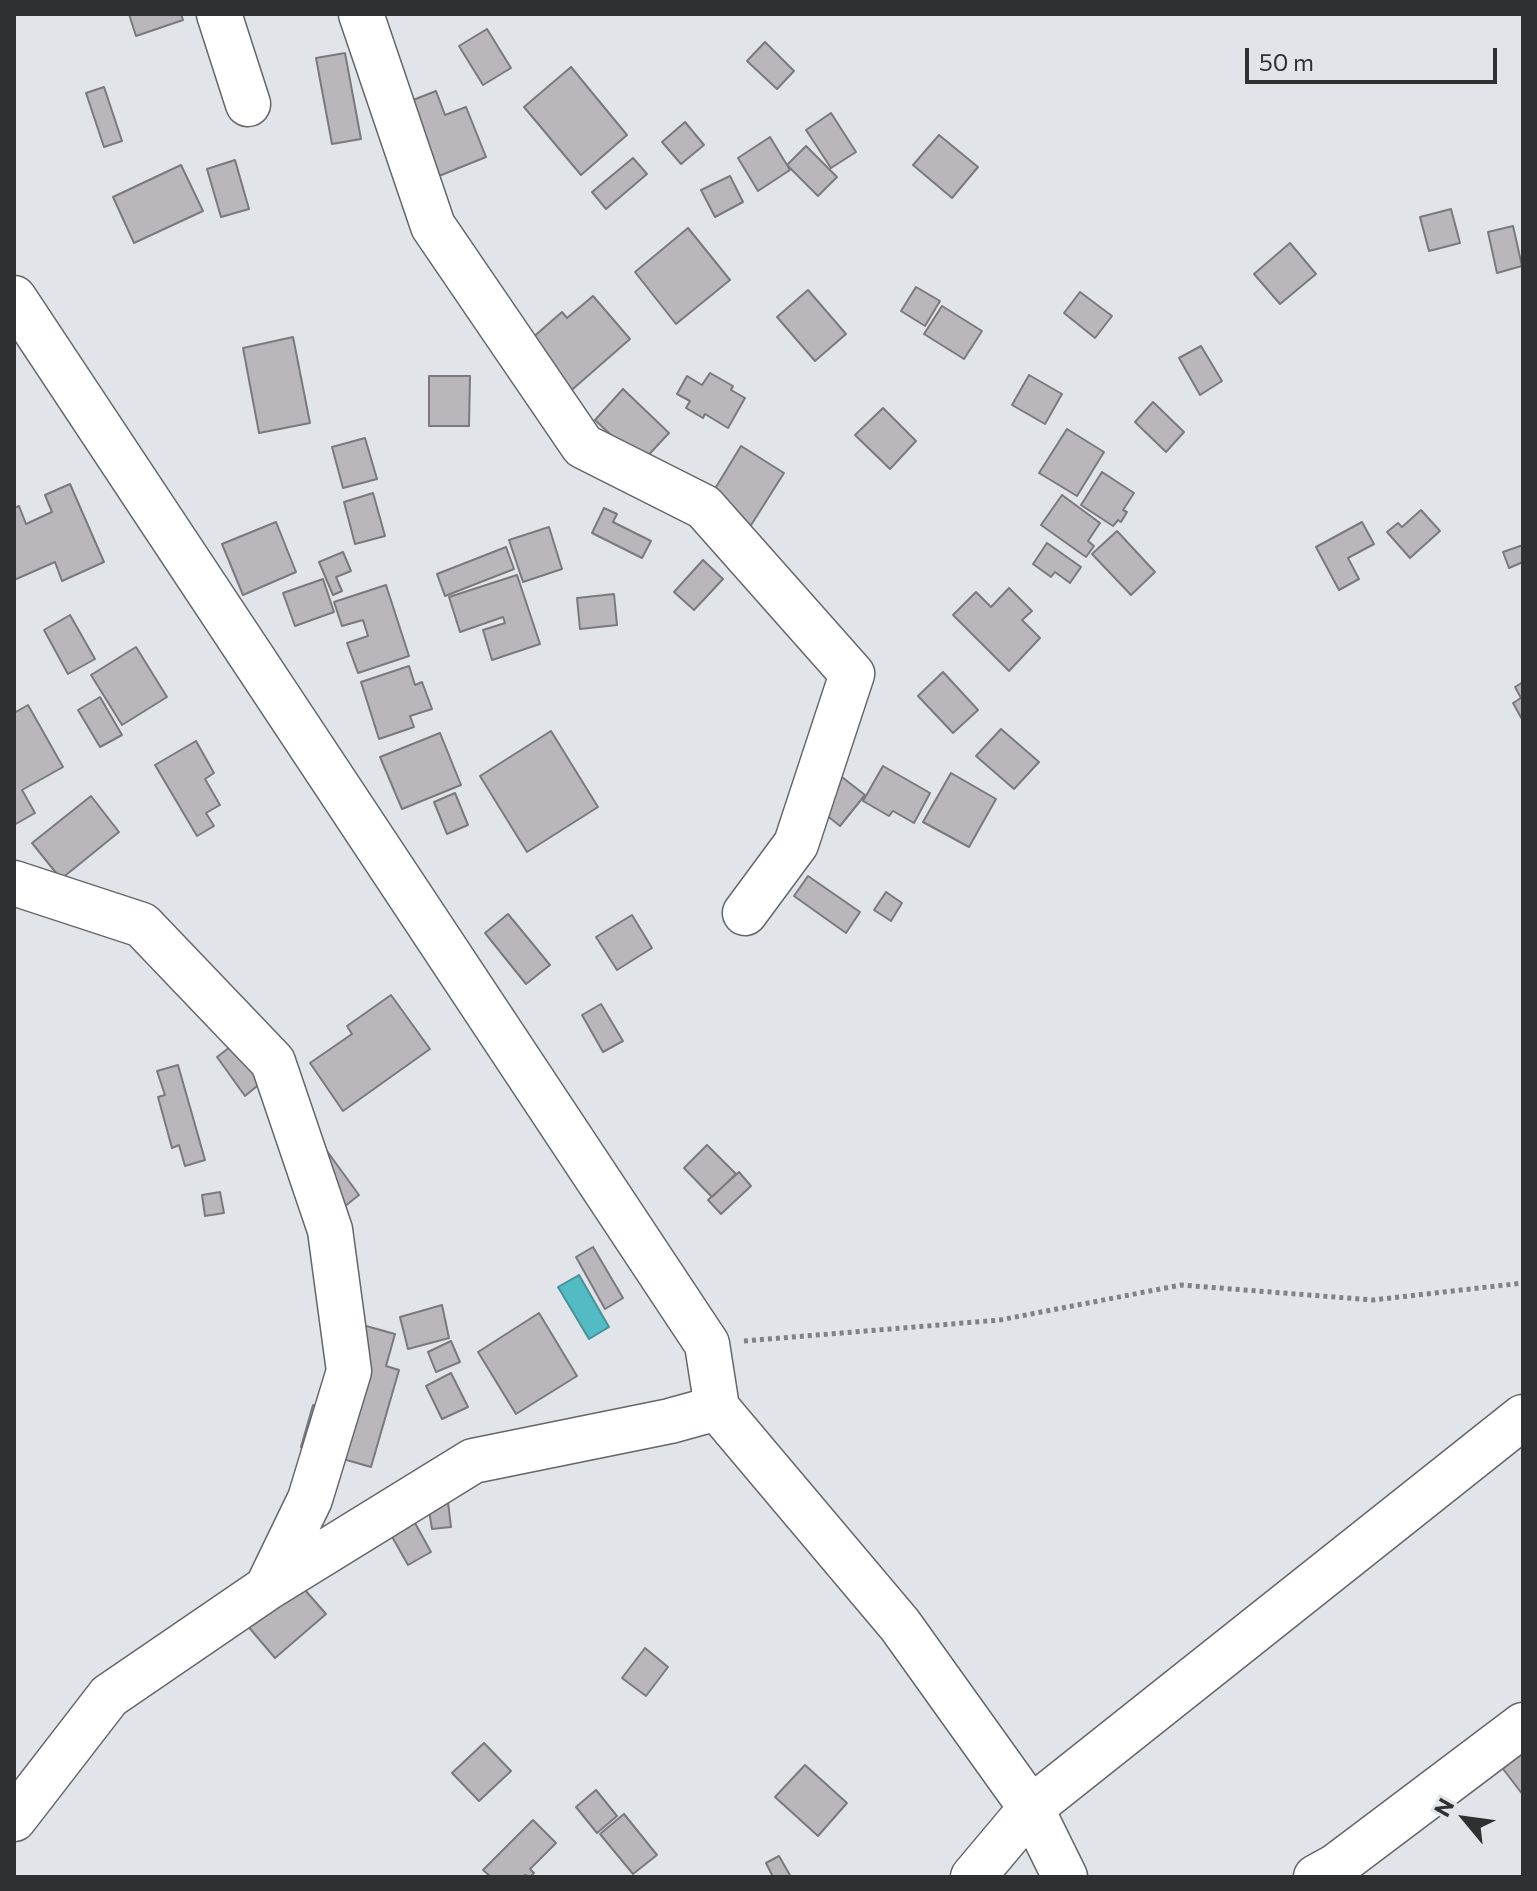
<!DOCTYPE html>
<style>
body{margin:0}
#map{position:relative;width:1537px;height:1891px;overflow:hidden;background:#e1e5e9;font-family:Commissioner,sans-serif}
canvas{display:block}
.frame{position:absolute;inset:0;border:16px solid #2f3032;pointer-events:none}
.north{position:absolute;left:1425px;top:1779px;width:80px;height:80px;-webkit-text-stroke:6px #e1e5e9;paint-order:stroke;rotate:299deg;font-size:22px;font-weight:700;line-height:32px;text-align:center;color:#2f3032}
.north::after{content:'';display:block;margin:auto;width:28px;height:36px;background:#2f3032;clip-path:polygon(50% 0,100% 100%,50% 72%,0 100%)}
.scale{position:absolute;left:1245px;top:48px;width:252px;height:36px;box-sizing:border-box;border:4px solid #2f3032;border-top:0;padding-left:10px;font-size:24px;line-height:28px;white-space:nowrap;color:#2f3032;-webkit-text-stroke:6px #e1e5e9;paint-order:stroke}
</style>
<div id="map">
<canvas width="1537" height="1891"></canvas>
<div class="frame"></div>
<div class="north">N</div>
<div class="scale">50 m</div>
</div>
<script>
const g = document.querySelector('canvas').getContext('2d');
g.lineJoin = 'round';
function fillPath(path, color) { g.fillStyle = color; g.fill(path, 'evenodd'); }
const shape = rows => new Path2D(rows.map(r => 'M' + r).join(''));
function strokePath(path, color, width, dash) { g.strokeStyle = color; g.lineWidth = width; g.lineCap = dash ? 'butt' : 'round'; g.setLineDash(dash || []); g.stroke(path); }
const water = shape([
 [579,1275,609,1327,589,1339,558,1287,579,1275]
]);
fillPath(water, '#53bbc3');
strokePath(water, '#489198', 2);
const building = shape([
 [129,14,181,14,183,20,136,36,129,14],
 [487,29,511,68,483,85,459,46,487,29],
 [765,42,794,71,777,89,747,61,765,42],
 [345,53,361,139,332,144,316,58,345,53],
 [571,67,627,135,581,175,524,107,571,67],
 [104,87,122,141,104,147,86,93,104,87],
 [436,91,445,115,466,107,486,157,434,178,385,111,436,91],
 [831,113,856,152,831,168,806,130,831,113],
 [685,122,704,145,681,164,662,142,685,122],
 [939,135,978,167,952,198,913,165,939,135],
 [770,137,790,170,758,191,738,158,770,137],
 [806,146,837,177,818,196,787,165,806,146],
 [633,158,647,174,606,209,592,192,633,158],
 [235,160,249,209,221,217,207,169,235,160],
 [181,165,203,211,134,243,113,197,181,165],
 [730,176,743,202,715,217,701,190,730,176],
 [1451,209,1460,243,1429,251,1420,217,1451,209],
 [1513,226,1522,266,1497,273,1488,232,1513,226],
 [688,228,730,280,676,324,635,272,688,228],
 [1290,243,1316,274,1280,304,1254,274,1290,243],
 [916,287,940,301,925,326,901,311,916,287],
 [808,290,846,334,815,361,777,317,808,290],
 [1080,292,1112,316,1095,338,1064,313,1080,292],
 [593,296,630,339,566,395,523,346,562,312,567,318,593,296],
 [942,306,982,331,964,359,924,334,942,306],
 [293,337,310,423,259,433,243,348,293,337],
 [1201,346,1222,381,1200,395,1179,358,1201,346],
 [710,373,733,386,731,390,745,398,728,428,705,414,703,418,686,408,690,401,677,394,687,376,702,385,710,373],
 [1029,375,1062,394,1045,424,1012,405,1029,375],
 [429,376,470,376,469,426,429,426,429,376],
 [623,389,669,433,641,463,595,420,623,389],
 [1153,402,1184,432,1166,452,1135,422,1153,402],
 [883,408,916,441,890,469,855,435,883,408],
 [1067,429,1104,452,1077,496,1039,473,1067,429],
 [365,438,377,479,343,488,332,447,365,438],
 [741,446,784,473,748,530,720,513,728,501,713,492,741,446],
 [1102,472,1134,493,1123,510,1127,512,1121,522,1118,520,1113,526,1081,505,1102,472],
 [70,484,104,562,62,581,55,562,14,580,14,508,19,506,26,524,52,512,45,495,70,484],
 [373,493,385,536,355,544,344,502,373,493],
 [1062,495,1100,523,1088,541,1094,546,1086,557,1041,525,1062,495],
 [604,508,617,514,613,522,651,541,642,558,592,533,604,508],
 [1421,510,1440,531,1410,558,1387,532,1398,523,1402,527,1421,510],
 [276,522,296,572,243,595,222,544,276,522],
 [1362,522,1374,544,1348,558,1359,579,1339,590,1316,547,1362,522],
 [549,527,562,569,523,582,509,540,549,527],
 [1117,531,1155,572,1131,595,1092,554,1117,531],
 [1047,543,1081,567,1070,583,1055,572,1051,577,1033,564,1047,543],
 [1523,545,1523,562,1509,568,1503,552,1523,545],
 [506,547,514,569,445,596,437,574,506,547],
 [343,552,351,571,336,577,342,591,333,595,319,562,343,552],
 [703,560,723,579,694,610,674,592,703,560],
 [517,575,540,644,492,660,483,630,505,623,503,617,460,632,449,597,517,575],
 [323,579,334,612,295,626,283,593,323,579],
 [386,585,409,656,358,673,347,643,368,636,363,620,342,626,334,602,386,585],
 [1009,588,1032,611,1022,620,1040,638,1009,671,953,615,976,592,991,607,1009,588],
 [614,594,617,625,580,629,577,598,614,594],
 [70,615,95,659,68,674,44,630,70,615],
 [136,647,167,697,122,725,91,675,136,647],
 [409,666,415,685,422,682,432,709,410,716,414,727,379,739,361,682,409,666],
 [943,672,978,710,953,733,918,696,943,672],
 [1523,682,1523,721,1513,703,1521,698,1515,687,1523,682],
 [100,697,122,735,100,747,78,710,100,697],
 [28,705,63,767,22,790,35,813,14,825,14,713,28,705],
 [1001,729,1039,762,1014,789,976,756,1001,729],
 [551,731,598,807,527,852,480,776,551,731],
 [440,733,461,785,402,809,380,757,440,733],
 [196,741,214,773,205,779,220,805,206,813,214,826,197,836,155,765,196,741],
 [883,766,930,793,914,823,893,811,889,816,863,801,883,766],
 [829,767,865,795,840,826,820,810,829,767],
 [951,773,996,799,969,847,923,822,951,773],
 [455,793,468,825,447,834,434,802,455,793],
 [91,796,119,832,61,879,32,843,91,796],
 [808,876,860,912,846,933,794,896,808,876],
 [886,892,902,903,891,921,874,910,886,892],
 [508,914,550,965,526,984,485,933,508,914],
 [632,915,652,948,617,970,596,937,632,915],
 [391,995,430,1049,343,1111,310,1063,352,1034,347,1026,391,995],
 [601,1004,623,1041,603,1052,582,1015,601,1004],
 [234,1044,262,1082,245,1096,217,1057,234,1044],
 [178,1065,205,1160,185,1166,179,1145,172,1148,158,1097,165,1095,157,1071,178,1065],
 [308,1125,359,1195,339,1211,308,1125],
 [707,1145,736,1174,712,1197,684,1168,707,1145],
 [739,1172,751,1186,721,1214,708,1200,739,1172],
 [220,1192,224,1213,205,1216,202,1195,220,1192],
 [593,1247,623,1298,605,1309,576,1257,593,1247],
 [442,1305,449,1338,408,1349,400,1317,442,1305],
 [539,1313,577,1376,516,1414,478,1352,539,1313],
 [348,1321,395,1334,386,1366,399,1370,371,1467,301,1447,313,1405,338,1413,348,1321],
 [451,1341,460,1362,436,1372,428,1352,451,1341],
 [451,1373,468,1407,442,1419,426,1386,451,1373],
 [448,1502,451,1527,432,1529,428,1504,448,1502],
 [410,1514,431,1552,408,1565,386,1526,410,1514],
 [297,1581,326,1614,275,1658,246,1624,297,1581],
 [645,1648,668,1667,646,1696,622,1678,645,1648],
 [1523,1741,1523,1795,1497,1761,1523,1741],
 [484,1743,511,1771,479,1801,452,1773,484,1743],
 [805,1765,847,1803,818,1836,775,1797,805,1765],
 [596,1790,617,1816,597,1833,576,1807,596,1790],
 [624,1814,657,1855,633,1874,600,1834,624,1814],
 [533,1820,556,1843,530,1869,534,1873,530,1877,525,1875,522,1877,491,1877,483,1870,533,1820],
 [779,1856,791,1877,773,1877,766,1863,779,1856]
]);
fillPath(building, '#b9b7bc');
strokePath(building, '#7b797d', 2);
const minor = shape([
 [219,14,248,104],
 [361,14,433,226,583,446,704,507,852,674,796,844,745,913],
 [14,298,707,1344,717,1408,670,1421,473,1461,267,1588,109,1696,14,1819],
 [14,883,142,925,273,1062,330,1230,349,1371,310,1499,267,1588],
 [717,1408,900,1625,1031,1808,1065,1877],
 [973,1877,1031,1808,1523,1417],
 [1316,1877,1336,1866,1523,1725]
]);
strokePath(minor, '#64666a', 47);
strokePath(shape([
 [744,1341,1000,1320,1181,1285,1373,1300,1523,1283]
]), '#808386', 5, [4, 4]);
strokePath(minor, '#fff', 44);
</script>
